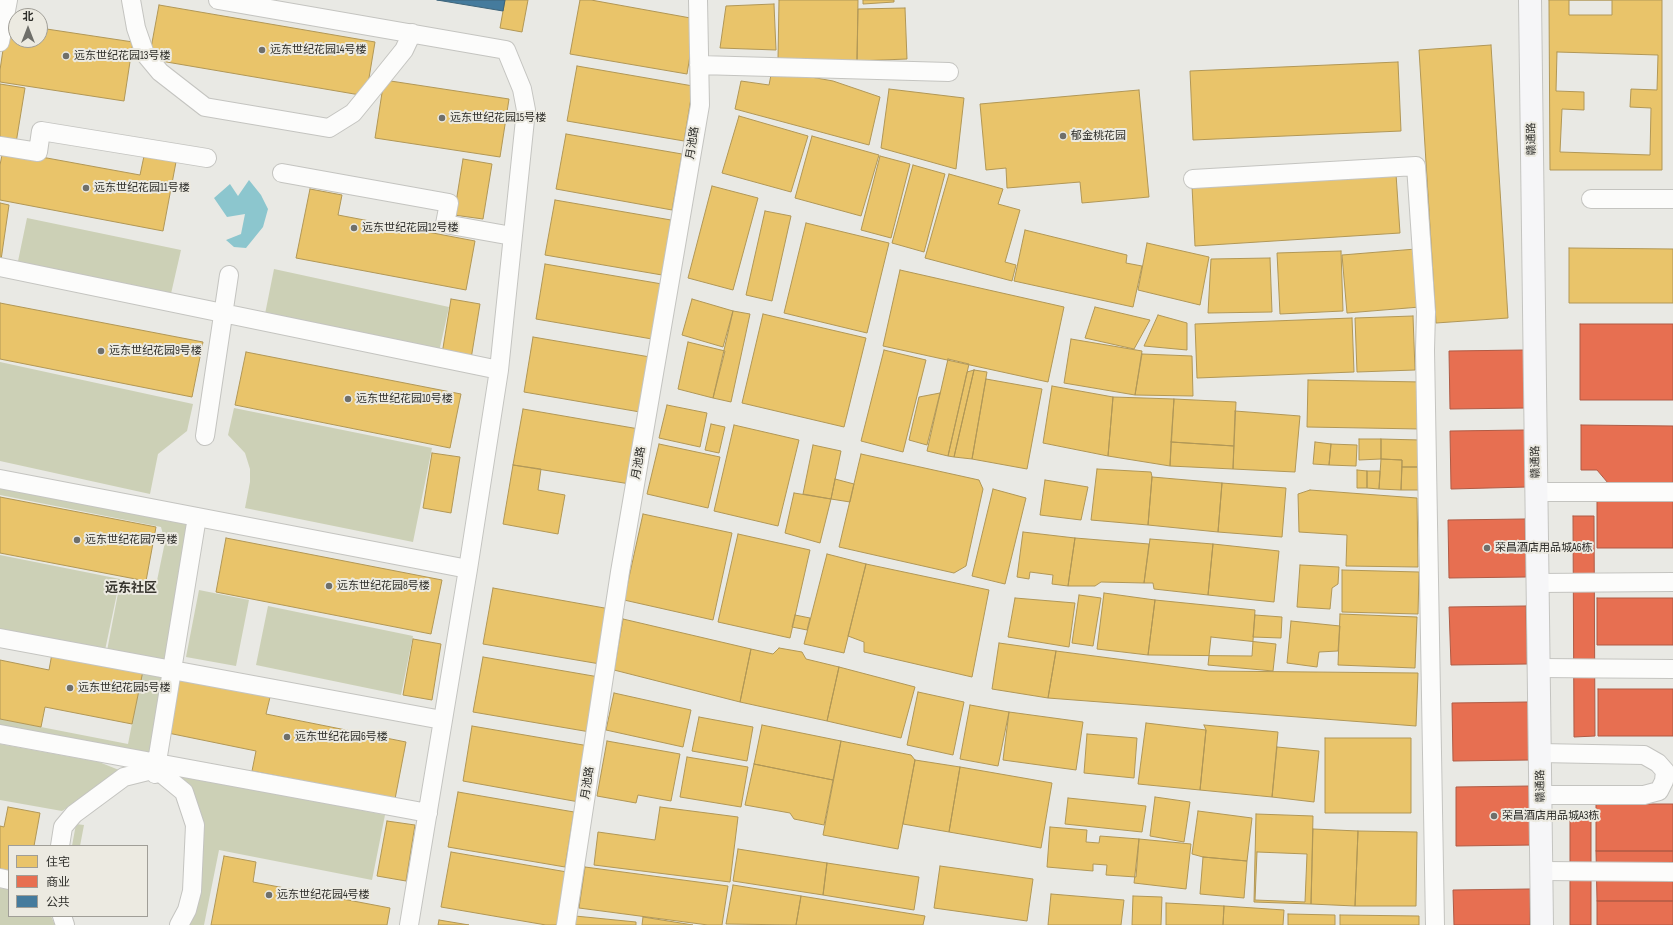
<!DOCTYPE html>
<meta charset="utf-8">
<style>
body{margin:0}
#map{position:relative;width:1673px;height:925px;overflow:hidden;background:#e9e9e4;font-family:"Sofia Sans Condensed","Noto Sans SC",sans-serif}
canvas{display:block}
.legend{position:absolute;left:8px;top:845px;width:140px;height:72px;box-sizing:border-box;background:#eceae1;border:1px solid #a09e97;margin:0;padding:5px 7px;list-style:none;font-size:12px;color:#2d2d29}
.legend li{display:flex;align-items:center;gap:8px;height:20px}
.legend b{width:20px;border:1px solid #a09e97}
.north{position:absolute;left:8px;top:8px;width:40px;height:40px;box-sizing:border-box;background:#eceae1;border:1px solid #a09e97;border-radius:50%;rotate:0deg;font-size:11px;font-weight:700;line-height:16px;text-align:center;color:#2d2d29}
.north::after{content:'';display:block;margin:auto;width:14px;height:18px;background:#6f6f6a;clip-path:polygon(50% 0,100% 100%,50% 72%,0 100%)}
</style>
<div id="map">
<canvas width="1673" height="925"></canvas>
<ul class="legend">
<li><b style="height:11px;background:#e9c46a"></b>住宅</li>
<li><b style="height:11px;background:#e76f51"></b>商业</li>
<li><b style="height:11px;background:#457b9d"></b>公共</li>
</ul>
<div class="north">北</div>
</div>
<script>
const g = document.querySelector('canvas').getContext('2d');
g.lineJoin = 'round';
function fillPath(path, color) { g.fillStyle = color; g.fill(path, 'evenodd'); }
const shape = rows => new Path2D(rows.map(r => 'M' + r).join(''));
function strokePath(path, color, width, dash) { g.strokeStyle = color; g.lineWidth = width; g.lineCap = dash ? 'butt' : 'round'; g.setLineDash(dash || []); g.stroke(path); }
function write(font, color, halo, rows, align = 'center') {
  g.font = font + ' "Sofia Sans Condensed","Noto Sans SC",sans-serif'; g.lineWidth = 4; g.setLineDash([]); g.textBaseline = 'middle'; g.strokeStyle = halo; g.fillStyle = color; for (const [text, x, y, turn = 0] of rows) {
    g.save(); g.translate(x, y); g.rotate((+turn || 0) * Math.PI / 180); g.textAlign = isNaN(turn) ? turn : align; if (halo) g.strokeText(text, 0, 0); g.fillText(text, 0, 0); g.restore();
  }
}
fillPath(shape([
 [27,218,181,250,170,298,17,266],
 [274,269,449,307,439,352,265,314],
 [0,362,193,404,187,431,158,454,150,494,0,461],
 [234,408,432,448,413,542,245,508,250,482,250,469,245,453,228,435],
 [0,482,195,520,148,760,0,733,0,719,128,744,144,663,106,656,119,588,154,595,165,542,161,527,0,495],
 [0,555,120,579,104,655,0,634],
 [199,590,249,600,236,666,186,657],
 [268,606,413,636,401,695,256,665],
 [0,744,99,762,124,772,62,811,0,800],
 [180,774,385,815,372,880,219,850,204,925,186,925,199,820],
 [76,824,84,825,80,846,72,846],
 [0,888,9,889,9,916,51,916,55,925,0,925]
]), '#ccd0b6');
fillPath(shape([
 [249,180,261,195,268,209,263,227,246,248,234,247,226,240,241,234,245,214,227,217,214,198,230,184,238,196]
]), '#8cc6ce');
const homes = shape([
 [505,0,528,0,522,32,500,28,505,0],
 [580,0,591,0,696,19,687,74,570,54,580,0],
 [779,0,858,0,857,61,778,60,779,0],
 [863,0,894,0,894,2,863,4,863,0],
 [1549,0,1662,0,1662,170,1550,170,1549,0],
 [1569,0,1612,0,1612,15,1569,15,1569,0],
 [774,4,776,50,720,48,726,6,774,4],
 [159,5,375,42,366,96,149,59,159,5],
 [905,8,907,59,857,61,858,9,905,8],
 [7,23,16,25,16,40,40,40,40,28,133,42,124,101,0,82,0,70,7,23],
 [1491,45,1508,318,1436,323,1419,50,1491,45],
 [1557,52,1658,55,1657,90,1631,89,1630,107,1651,108,1650,155,1560,152,1562,109,1584,110,1584,92,1556,91,1557,52],
 [1398,62,1401,131,1193,140,1190,71,1398,62],
 [577,66,693,86,684,141,567,121,577,66],
 [772,70,833,81,880,97,869,145,735,109,741,81,769,85,772,70],
 [384,80,509,99,500,157,375,138,384,80],
 [0,84,25,88,16,143,0,141,0,84],
 [889,89,964,98,956,169,881,148,889,89],
 [1139,90,1149,197,1082,203,1080,182,1007,188,1006,168,986,170,980,104,1139,90],
 [739,116,808,136,791,192,722,173,739,116],
 [566,134,682,154,672,210,556,189,566,134],
 [812,136,879,155,861,216,795,198,812,136],
 [3,150,140,175,144,156,176,162,163,231,0,200,0,165,3,150],
 [880,156,910,164,891,238,861,230,880,156],
 [463,159,492,164,483,219,454,215,463,159],
 [913,165,945,174,924,252,892,243,913,165],
 [949,174,1003,189,998,204,1020,210,1005,262,1016,265,1012,281,925,258,949,174],
 [1396,174,1400,233,1195,246,1192,186,1396,174],
 [712,186,758,198,733,290,688,278,712,186],
 [310,189,342,195,338,215,475,241,466,290,296,258,310,189],
 [555,200,671,220,662,275,545,255,555,200],
 [0,203,9,205,1,260,0,260,0,203],
 [765,211,791,216,772,301,746,295,765,211],
 [806,223,889,243,867,333,784,313,806,223],
 [1025,230,1127,255,1126,263,1142,266,1133,307,1014,281,1025,230],
 [1147,243,1209,257,1200,305,1138,290,1147,243],
 [1569,248,1673,249,1673,303,1569,303,1569,248],
 [1416,249,1420,307,1347,313,1342,255,1416,249],
 [1341,251,1343,311,1280,314,1277,253,1341,251],
 [1270,258,1272,312,1208,313,1211,259,1270,258],
 [545,264,662,284,652,339,536,319,545,264],
 [900,270,1064,307,1048,382,883,346,900,270],
 [451,299,480,304,471,359,442,354,451,299],
 [692,299,733,311,723,347,682,335,692,299],
 [0,303,203,342,192,397,0,359,0,303],
 [1095,307,1150,320,1134,349,1085,338,1095,307],
 [733,311,750,314,731,402,713,398,733,311],
 [763,314,866,338,844,427,742,403,763,314],
 [1158,315,1187,323,1187,350,1144,346,1158,315],
 [1413,316,1415,370,1357,372,1355,318,1413,316],
 [1352,318,1354,372,1197,378,1195,324,1352,318],
 [533,337,650,357,640,412,524,392,533,337],
 [1071,339,1142,351,1135,395,1064,383,1071,339],
 [688,342,725,351,713,398,678,389,688,342],
 [884,350,926,360,903,452,861,441,884,350],
 [246,352,461,394,450,448,235,405,246,352],
 [1142,354,1192,356,1193,396,1135,395,1142,354],
 [948,359,969,364,948,456,927,451,948,359],
 [974,370,954,457,948,456,967,372,974,370],
 [974,370,987,372,972,459,954,457,974,370],
 [986,379,1042,389,1027,469,972,459,986,379],
 [1308,380,1422,382,1421,429,1307,427,1308,380],
 [1052,386,1113,397,1108,456,1043,443,1052,386],
 [940,393,927,445,909,440,919,397,940,393],
 [1113,397,1174,399,1170,466,1108,456,1113,397],
 [1174,399,1236,402,1234,446,1171,442,1174,399],
 [667,405,707,413,700,447,659,438,667,405],
 [523,409,639,429,630,484,513,465,523,409],
 [1235,411,1300,416,1295,472,1233,469,1235,411],
 [711,424,725,427,719,453,705,450,711,424],
 [734,425,799,440,778,526,714,511,734,425],
 [1359,439,1381,439,1381,459,1359,460,1359,439],
 [1381,439,1420,440,1420,467,1402,467,1402,460,1381,459,1381,439],
 [1171,442,1234,446,1233,469,1170,466,1171,442],
 [1315,442,1331,444,1329,465,1313,464,1315,442],
 [659,444,720,457,708,508,647,494,659,444],
 [1331,444,1357,445,1356,466,1329,465,1331,444],
 [813,445,841,451,831,499,803,494,813,445],
 [432,453,460,457,451,513,423,508,432,453],
 [861,454,979,480,983,489,966,566,954,573,839,547,861,454],
 [1381,459,1402,460,1401,490,1379,489,1381,459],
 [513,465,541,469,538,490,565,495,558,534,503,524,513,465],
 [1402,467,1420,467,1419,490,1401,490,1402,467],
 [1097,469,1151,472,1152,477,1148,525,1091,520,1097,469],
 [1357,470,1367,471,1367,488,1357,488,1357,470],
 [1367,471,1380,471,1379,489,1367,488,1367,471],
 [1152,477,1222,483,1218,532,1148,525,1152,477],
 [835,479,854,484,850,502,831,499,835,479],
 [1045,480,1088,487,1081,520,1040,515,1045,480],
 [1222,483,1286,488,1282,537,1218,532,1222,483],
 [993,489,1026,498,1005,584,972,576,993,489],
 [1310,490,1417,498,1418,567,1346,566,1347,535,1299,532,1298,494,1310,490],
 [794,493,831,499,820,543,785,533,794,493],
 [0,497,156,527,146,581,0,553,0,497],
 [643,514,732,533,713,620,624,600,643,514],
 [1023,532,1075,538,1068,586,1052,584,1053,575,1030,572,1029,579,1017,577,1023,532],
 [738,534,810,550,790,638,718,622,738,534],
 [226,538,442,580,431,634,216,592,226,538],
 [1075,538,1149,544,1144,583,1101,582,1095,586,1068,586,1075,538],
 [1150,539,1213,544,1208,595,1154,589,1153,583,1144,583,1150,539],
 [1213,544,1279,551,1274,602,1208,595,1213,544],
 [827,554,866,564,844,653,804,644,827,554],
 [866,564,989,590,972,677,864,652,864,642,848,636,866,564],
 [1300,565,1339,567,1338,584,1332,588,1330,609,1297,607,1300,565],
 [1342,570,1419,572,1418,614,1342,612,1342,570],
 [493,588,610,609,600,664,483,644,493,588],
 [1104,593,1155,600,1148,655,1097,649,1104,593],
 [1079,595,1101,598,1093,646,1072,643,1079,595],
 [1015,598,1075,603,1069,647,1008,637,1015,598],
 [1155,600,1255,610,1252,656,1148,655,1155,600],
 [1340,614,1417,617,1415,668,1338,665,1340,614],
 [795,615,810,618,807,630,792,627,795,615],
 [1255,615,1282,617,1281,638,1253,637,1255,615],
 [623,619,751,649,740,702,614,670,623,619],
 [1291,621,1340,626,1338,651,1319,652,1317,667,1287,663,1291,621],
 [1211,637,1276,644,1273,671,1208,665,1211,637],
 [413,639,441,644,432,700,403,695,413,639],
 [999,643,1056,651,1048,698,992,689,999,643],
 [53,648,144,666,132,724,45,707,41,727,0,719,0,660,49,670,53,648],
 [779,648,802,652,806,659,839,667,827,721,740,702,751,649,773,654,779,648],
 [1056,651,1209,671,1418,673,1416,726,1048,698,1056,651],
 [483,657,599,677,590,732,473,712,483,657],
 [839,667,915,687,901,738,827,721,839,667],
 [180,674,271,693,266,714,406,742,395,799,252,771,256,751,168,733,180,674],
 [918,692,964,702,953,755,907,745,918,692],
 [614,693,691,710,683,747,606,730,614,693],
 [970,705,1009,712,998,766,960,759,970,705],
 [1009,712,1083,722,1076,770,1003,760,1009,712],
 [699,717,753,727,747,761,692,751,699,717],
 [1146,723,1206,730,1200,790,1138,784,1146,723],
 [762,725,841,741,833,780,754,764,762,725],
 [1204,725,1278,732,1272,797,1200,790,1206,730,1204,725],
 [472,726,589,746,579,802,463,781,472,726],
 [1087,734,1137,738,1134,778,1084,773,1087,734],
 [1325,738,1411,738,1411,813,1325,813,1325,738],
 [607,741,680,754,671,801,638,795,636,803,597,796,607,741],
 [841,741,911,755,915,760,898,849,823,835,841,741],
 [1277,747,1319,751,1314,802,1272,797,1277,747],
 [687,757,748,767,741,807,680,797,687,757],
 [915,760,960,767,949,832,903,824,915,760],
 [754,764,833,780,824,825,794,819,790,813,745,805,754,764],
 [960,767,1052,783,1041,848,949,832,960,767],
 [458,792,574,812,565,867,448,847,458,792],
 [1155,797,1190,802,1184,842,1150,836,1155,797],
 [1068,798,1146,806,1142,832,1065,824,1068,798],
 [8,807,40,813,34,846,9,846,9,879,0,877,0,826,4,827,8,807],
 [660,807,738,817,730,882,594,865,598,832,655,840,660,807],
 [1198,811,1252,818,1247,861,1203,857,1192,854,1198,811],
 [1256,814,1313,816,1311,904,1254,902,1256,814],
 [387,821,415,825,406,881,377,876,387,821],
 [1050,827,1087,830,1086,842,1099,843,1100,836,1139,839,1136,877,1106,875,1107,865,1093,864,1093,871,1047,867,1050,827],
 [1313,829,1358,831,1355,906,1311,904,1313,829],
 [1358,831,1417,832,1416,906,1355,906,1358,831],
 [1139,839,1191,844,1186,889,1134,883,1139,839],
 [738,849,827,863,823,895,733,881,738,849],
 [451,852,567,872,557,925,546,925,441,907,451,852],
 [1257,852,1307,854,1305,902,1255,900,1257,852],
 [224,856,256,862,253,882,390,908,387,925,211,925,224,856],
 [1203,857,1247,861,1244,898,1200,894,1203,857],
 [827,863,919,877,914,910,823,895,827,863],
 [940,866,1033,879,1027,921,934,908,940,866],
 [585,867,728,886,722,925,708,925,579,908,585,867],
 [733,885,801,896,796,925,726,924,733,885],
 [1051,894,1124,900,1121,925,1048,925,1051,894],
 [801,896,925,916,923,925,796,925,801,896],
 [1133,896,1162,897,1161,925,1132,925,1133,896],
 [1166,903,1224,906,1223,925,1166,925,1166,903],
 [1224,906,1284,910,1283,925,1223,925,1224,906],
 [1288,914,1335,915,1335,925,1288,925,1288,914],
 [1340,915,1419,916,1419,925,1340,925,1340,915],
 [575,916,636,922,636,925,574,925,575,916],
 [643,917,693,925,642,925,643,917],
 [439,920,469,925,438,925,439,920]
]);
fillPath(homes, '#e9c46a');
strokePath(homes, '#b19756', 1);
const shops = shape([
 [1580,324,1673,324,1673,400,1580,400,1580,324],
 [1526,350,1527,408,1450,409,1449,351,1526,350],
 [1581,425,1673,426,1673,483,1608,483,1597,470,1581,470,1581,425],
 [1526,430,1527,487,1451,489,1450,431,1526,430],
 [1597,501,1673,501,1673,548,1597,548,1597,501],
 [1573,516,1594,516,1595,736,1574,737,1573,516],
 [1525,519,1526,577,1449,578,1448,520,1525,519],
 [1597,598,1673,598,1673,645,1597,645,1597,598],
 [1526,606,1527,664,1451,665,1449,607,1526,606],
 [1598,689,1673,689,1673,736,1598,736,1598,689],
 [1529,702,1530,760,1453,761,1452,703,1529,702],
 [1532,786,1533,845,1456,846,1456,787,1532,786],
 [1596,804,1673,804,1673,851,1596,851,1596,804],
 [1570,817,1591,817,1591,925,1570,925,1570,817],
 [1596,851,1673,851,1673,901,1597,901,1596,851],
 [1530,889,1530,925,1454,925,1453,890,1530,889],
 [1597,901,1673,901,1673,925,1597,925,1597,901]
]);
fillPath(shops, '#e76f51');
strokePath(shops, '#af5b45', 1);
const public = shape([
 [437,0,505,0,503,11,437,0]
]);
fillPath(public, '#457b9d');
strokePath(public, '#3e647a', 1);
const lane = shape([
 [131,0,136,28,145,54,160,72,205,107,329,128,353,113,371,91,404,50,412,33],
 [218,0,506,50,522,89,526,110,499,370,468,569,409,925],
 [0,42,8,0],
 [699,65,949,72],
 [0,146,38,152,41,131,207,158],
 [282,173,449,203,445,224,512,236],
 [1193,179,1416,166,1426,312,1425,350,1435,925],
 [1591,199,1673,199],
 [0,267,499,370],
 [205,436,229,275],
 [0,479,468,569],
 [1537,492,1673,492],
 [1538,583,1673,582],
 [0,638,442,720],
 [1539,668,1673,669],
 [0,734,428,813],
 [1540,753,1644,755,1658,763,1665,771,1664,781,1659,791,1644,795,1541,795],
 [155,774,197,517],
 [60,846,63,827,74,814,124,777,156,769,184,792,195,825,192,891,187,910,179,925],
 [1542,871,1673,872],
 [0,878,9,880],
 [62,916,65,925],
 [566,925,620,572,700,105,698,0]
]);
const secondary = shape([
 [1530,0,1542,925]
]);
strokePath(lane, '#c4c4c0', 20);
strokePath(secondary, '#c4c4c0', 24);
strokePath(lane, '#fcfcfb', 18);
strokePath(secondary, '#f6f6f8', 22);
for (const [x, y, r, color] of [
 [262,50,4,"#6f6f6a"],
 [66,56,4,"#6f6f6a"],
 [442,118,4,"#6f6f6a"],
 [1063,136,4,"#6f6f6a"],
 [86,188,4,"#6f6f6a"],
 [354,228,4,"#6f6f6a"],
 [101,351,4,"#6f6f6a"],
 [348,399,4,"#6f6f6a"],
 [77,540,4,"#6f6f6a"],
 [1487,548,4,"#6f6f6a"],
 [329,586,4,"#6f6f6a"],
 [70,688,4,"#6f6f6a"],
 [287,737,4,"#6f6f6a"],
 [1494,816,4,"#6f6f6a"],
 [269,895,4,"#6f6f6a"]
]) { const dot = new Path2D(); dot.arc(x, y, r, 0, 2 * Math.PI); g.fillStyle = color; g.fill(dot); strokePath(dot, '#eceae1', 1.5); }
write('11px', '#2d2d29', '#eceae1', [
 ["远东世纪花园14号楼",270,50],
 ["远东世纪花园13号楼",74,56],
 ["远东世纪花园15号楼",450,118],
 ["郁金桃花园",1071,136],
 ["远东世纪花园11号楼",94,188],
 ["远东世纪花园12号楼",362,228],
 ["远东世纪花园9号楼",109,351],
 ["远东世纪花园10号楼",356,399],
 ["远东世纪花园7号楼",85,540],
 ["荣昌酒店用品城A6栋",1495,548],
 ["远东世纪花园8号楼",337,586],
 ["远东世纪花园5号楼",78,688],
 ["远东世纪花园6号楼",295,737],
 ["荣昌酒店用品城A3栋",1502,816],
 ["远东世纪花园4号楼",277,895]
], 'left');
write('11px', '#2d2d29', '#eceae1', [
 ["赣通路",1532,139,-91],
 ["月池路",693,143,-81],
 ["赣通路",1536,462,-91],
 ["月池路",639,463,-80],
 ["月池路",588,783,-81],
 ["赣通路",1541,786,-91]
]);
write('bold 13px', '#37352e', '#eceae1', [
 ["远东社区",131,589]
]);
</script>
